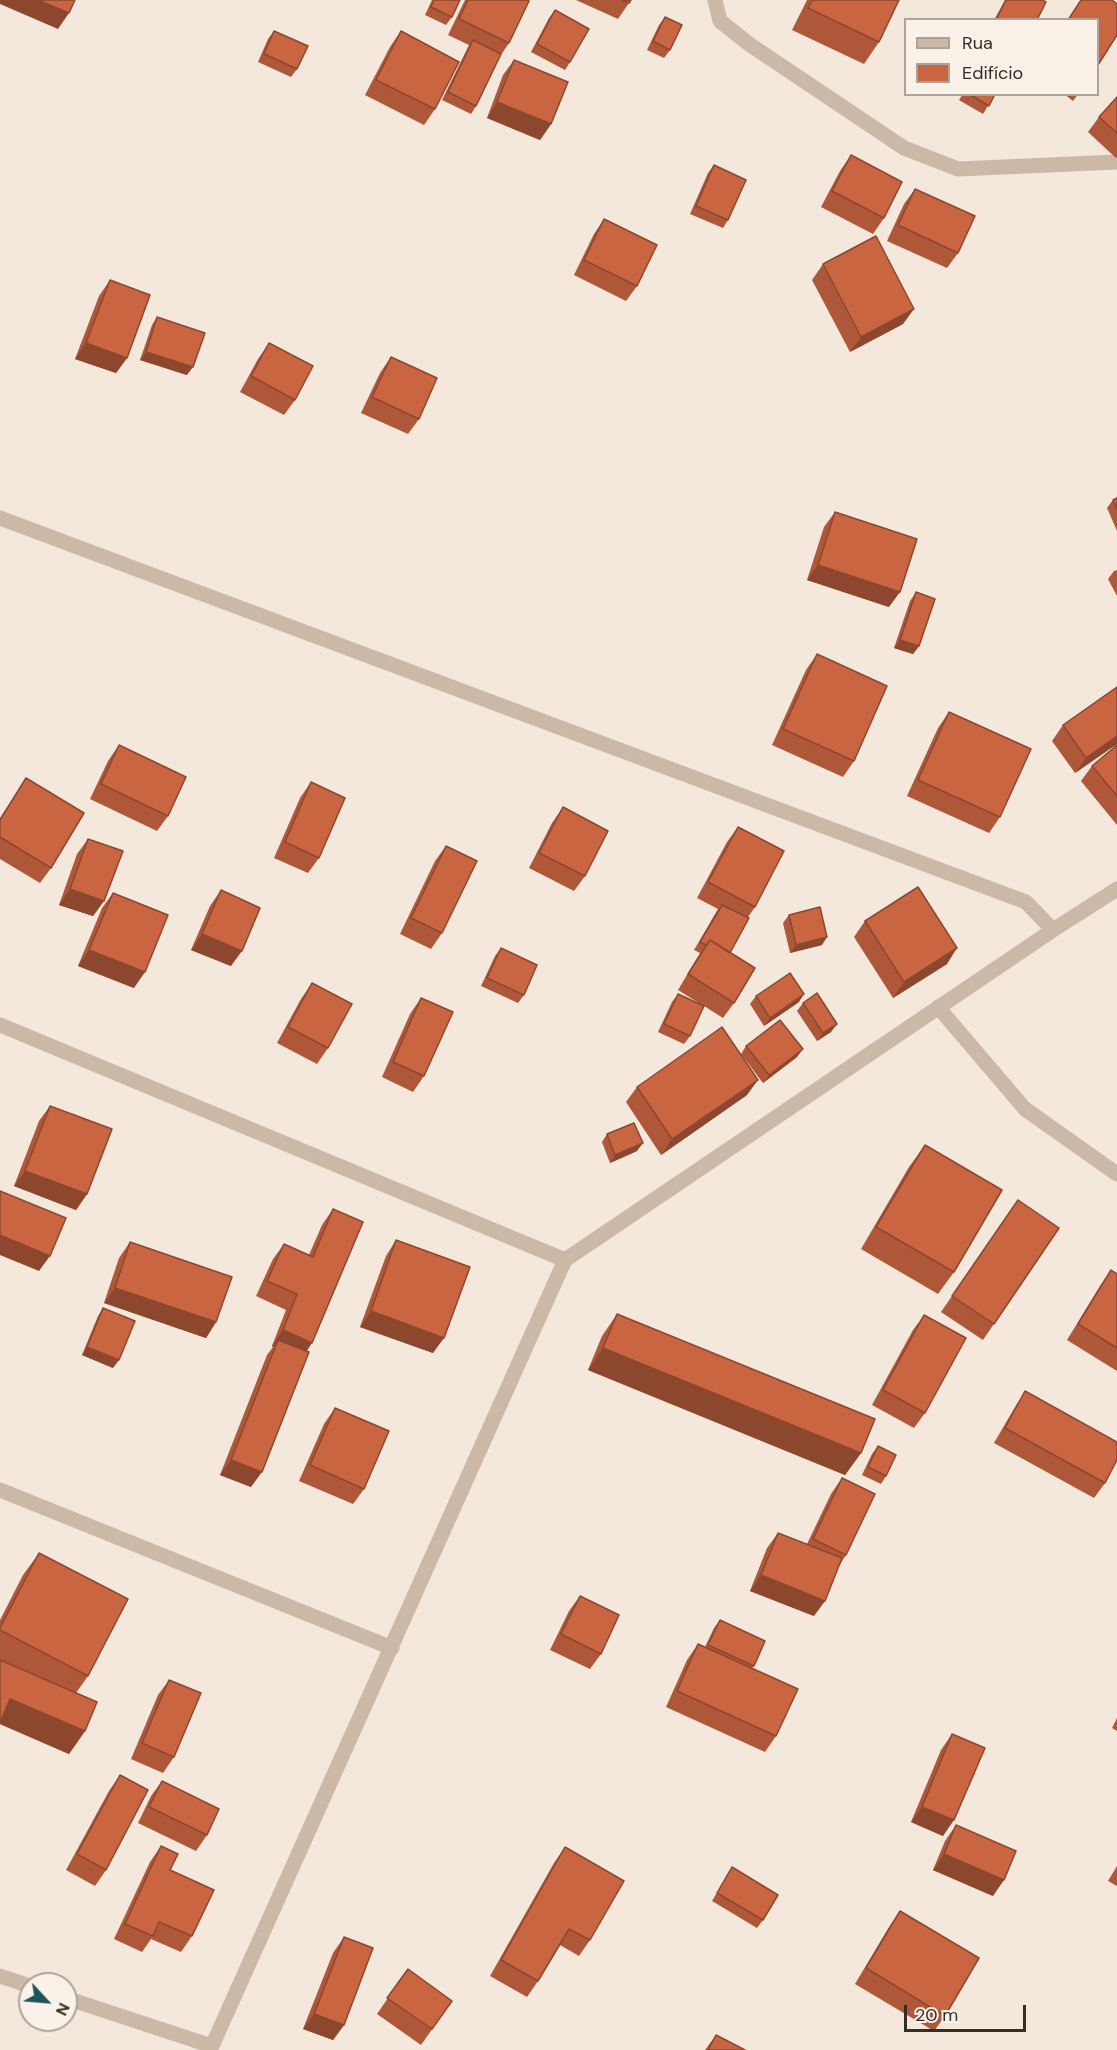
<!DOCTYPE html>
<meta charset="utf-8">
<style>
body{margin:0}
#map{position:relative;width:1117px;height:2050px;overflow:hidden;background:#f3e8db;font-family:"DM Sans",sans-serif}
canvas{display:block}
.legend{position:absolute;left:904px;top:18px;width:195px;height:78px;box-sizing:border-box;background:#faf2e8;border:2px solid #aca39b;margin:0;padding:8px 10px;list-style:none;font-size:18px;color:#372d28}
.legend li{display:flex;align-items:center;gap:12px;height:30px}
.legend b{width:30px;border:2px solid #aca39b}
.north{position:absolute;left:18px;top:1972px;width:60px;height:60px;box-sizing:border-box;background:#faf2e8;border:2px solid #aca39b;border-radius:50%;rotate:116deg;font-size:16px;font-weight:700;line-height:24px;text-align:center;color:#372d28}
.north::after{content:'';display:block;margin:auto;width:21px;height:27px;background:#1b555b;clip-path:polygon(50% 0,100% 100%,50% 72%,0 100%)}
.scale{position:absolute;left:904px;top:2005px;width:122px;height:27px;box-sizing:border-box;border:3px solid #372d28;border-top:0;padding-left:8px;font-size:18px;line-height:21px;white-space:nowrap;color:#372d28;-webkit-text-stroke:4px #faf2e8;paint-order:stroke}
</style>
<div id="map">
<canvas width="1117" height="2050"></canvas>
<ul class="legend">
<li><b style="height:8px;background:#cbb8a7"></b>Rua</li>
<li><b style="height:16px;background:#ca6542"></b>Edifício</li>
</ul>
<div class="north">N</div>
<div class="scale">20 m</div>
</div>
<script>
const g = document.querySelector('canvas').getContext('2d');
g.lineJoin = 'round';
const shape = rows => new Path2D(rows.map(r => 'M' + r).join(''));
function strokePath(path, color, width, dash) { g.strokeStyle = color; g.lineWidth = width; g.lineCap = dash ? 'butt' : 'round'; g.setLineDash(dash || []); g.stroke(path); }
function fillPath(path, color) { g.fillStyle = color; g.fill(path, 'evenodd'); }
strokePath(shape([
 [715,0,720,21,749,44,904,148,958,169,1117,162],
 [0,518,1026,902,1053,930],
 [938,1007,1025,1109,1117,1174],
 [0,1025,565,1260],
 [0,1490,392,1648],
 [0,1976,30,1986],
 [66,1998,212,2046,565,1260,1053,930,1117,889]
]), '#cbb8a7', 15);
fillPath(shape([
 [432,0,460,0,452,17,446,25,425,15],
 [465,0,527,0,509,43,501,55,476,106,471,114,442,100,469,45,448,35],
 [576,0,631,0,618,19],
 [807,0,899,0,879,42,864,64,792,30],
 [1005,0,1042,0,1037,20,994,20],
 [555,10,570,62,565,70,531,52,549,18],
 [665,17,670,50,664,58,647,50,659,25],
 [274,31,297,69,291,77,258,62,268,39],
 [401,31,435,109,424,125,365,95,390,47],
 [514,60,551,124,540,140,487,118,503,75],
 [963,94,995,94,983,114,959,100],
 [1064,94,1078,94,1073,101],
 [1117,97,1117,157,1116,158,1088,132,1099,117],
 [851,155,884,218,873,234,821,207,840,171],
 [714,165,728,220,723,228,690,214,708,173],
 [915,189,958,253,947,268,887,241,904,204],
 [604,219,637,286,626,301,574,275,594,234],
 [823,264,903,324,850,352,812,280],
 [110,280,127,358,116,373,75,359,99,296],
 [157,317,187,375,140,360,152,325],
 [269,343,295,400,284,415,240,392,258,359],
 [391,357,419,419,408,434,361,413,380,373],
 [1117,498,1117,531,1107,508,1113,500],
 [835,512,889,607,807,580,824,527],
 [1117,570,1117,596,1108,579,1114,571],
 [916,592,919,646,913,654,894,648,910,601],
 [817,654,854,761,843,777,772,745,806,670],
 [1117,687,1117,744,1075,773,1052,741,1063,725],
 [949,712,1000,817,989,833,907,796,938,728],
 [119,745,168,816,157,831,90,799,108,761],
 [1117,745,1117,825,1081,781,1092,766],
 [26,778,51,868,40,883,0,859,0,818],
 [311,782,319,858,308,873,274,858,300,798],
 [563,807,585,876,574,891,529,868,552,823],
 [738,827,755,907,748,917,730,953,734,1003,723,1018,704,1006,690,1036,684,1044,658,1032,672,1002,678,994,702,1005,678,990,700,953,694,950,718,909,697,898,727,842],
 [88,839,104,901,93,916,59,905,77,854],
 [446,846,442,933,431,949,400,934,435,861],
 [221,890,231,966,191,950,210,906],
 [113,893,134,988,78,966,102,908],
 [789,915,822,945,790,953,783,923],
 [865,921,947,964,893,998,854,937],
 [501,948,524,995,518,1003,481,986,495,956],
 [312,983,328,1048,317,1064,277,1043,301,999],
 [756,996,799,1002,764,1026,750,1004],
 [421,998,424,1076,413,1092,382,1077,410,1014],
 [803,1003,831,1032,817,1041,797,1011],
 [746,1046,797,1057,763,1083,741,1054],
 [637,1087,747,1095,661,1155,626,1102],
 [50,1106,87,1194,76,1210,14,1186,39,1121],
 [607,1134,637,1151,610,1163,602,1142],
 [925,1145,954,1272,938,1294,861,1249,909,1167],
 [1018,1200,1059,1228,983,1340,941,1312],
 [333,1209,307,1351,251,1487,220,1475,267,1355,273,1347,272,1346,286,1310,256,1296,273,1259,284,1244,309,1255,322,1225],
 [396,1240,433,1353,360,1327,386,1256],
 [130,1242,216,1322,206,1338,104,1303,119,1258],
 [1111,1270,1117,1274,1117,1371,1067,1340,1100,1286],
 [103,1308,113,1368,82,1355,98,1316],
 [617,1314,861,1453,845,1475,588,1370,602,1336],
 [924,1315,925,1413,914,1428,872,1405,913,1330],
 [1025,1391,1105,1483,1094,1498,994,1443,1015,1407],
 [335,1408,364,1489,353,1504,299,1481,324,1424],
 [878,1446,886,1476,881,1484,862,1475,872,1454],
 [842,1478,846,1555,839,1566,814,1616,750,1591,767,1548,778,1533,807,1544,831,1494],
 [39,1553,88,1676,76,1693,85,1731,69,1754,0,1724,0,1620,23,1575],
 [580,1596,601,1654,590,1669,550,1650,569,1611],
 [720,1620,754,1666,752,1668,776,1736,765,1752,666,1707,687,1660,698,1644,705,1647,714,1628],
 [169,1680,174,1757,163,1773,131,1759,158,1695],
 [1117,1718,1117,1731,1112,1728],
 [952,1734,943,1836,911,1822,941,1750],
 [120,1775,106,1870,95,1886,66,1870,109,1791],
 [162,1781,207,1835,196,1851,138,1823,151,1796],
 [956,1825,993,1896,933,1870,945,1841],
 [161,1846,192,1936,181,1952,151,1939,142,1952,114,1939,150,1862],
 [565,1847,590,1940,579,1956,560,1945,538,1981,527,1997,490,1976,554,1863],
 [1117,1866,1117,1886,1108,1881],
 [732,1867,763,1920,757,1928,712,1901],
 [900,1911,945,2016,934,2031,855,1984,889,1927],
 [344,1937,344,2025,333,2040,303,2029,333,1953],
 [408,1969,452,2001,421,2045,377,2014],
 [716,2035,745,2050,705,2050]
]), '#ae5739');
fillPath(shape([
 [0,0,38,0,69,13,58,29,0,4],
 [497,102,551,124,540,140,487,118],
 [914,309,903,324,850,352,861,337],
 [86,343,127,358,116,373,75,359],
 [146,352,193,367,187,375,140,360],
 [818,565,900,592,889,607,807,580],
 [900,640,919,646,913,654,894,648],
 [1117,736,1117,744,1075,773,1086,758],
 [70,889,104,901,93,916,59,905],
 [202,934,242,951,231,966,191,950],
 [827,937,822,945,790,953,796,945],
 [957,948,947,964,893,998,904,982],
 [89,950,145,972,134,988,78,966],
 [804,994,799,1002,764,1026,770,1018],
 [837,1024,831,1032,817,1041,823,1033],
 [803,1049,797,1057,763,1083,769,1075],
 [758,1080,747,1095,661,1155,672,1139],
 [643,1143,637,1151,610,1163,615,1155],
 [25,1171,87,1194,76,1210,14,1186],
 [0,1235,50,1256,39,1271,0,1255],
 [115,1288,216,1322,206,1338,104,1303],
 [371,1311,444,1338,433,1353,360,1327],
 [283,1330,312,1343,302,1358,278,1340,273,1347,272,1346],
 [87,1347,119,1360,113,1368,82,1355],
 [603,1348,861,1453,845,1475,588,1370],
 [231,1460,262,1472,251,1487,220,1475],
 [761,1575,825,1601,814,1616,750,1591],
 [10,1699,85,1731,69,1754,0,1724,0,1714],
 [922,1807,954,1820,943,1836,911,1822],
 [944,1854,1004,1880,993,1896,933,1870],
 [314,2014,344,2025,333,2040,303,2029]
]), '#8d472e');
const building = shape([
 [38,0,75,0,69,13,38,0],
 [434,0,460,0,452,17,431,7,434,0],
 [468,0,527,0,529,1,509,43,459,19,468,0],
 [622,0,631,0,629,3,622,0],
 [812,0,899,0,879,42,808,8,812,0],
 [1006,0,1042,0,1046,2,1037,20,996,20,1006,0],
 [1081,0,1112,0,1117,4,1117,35,1098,65,1098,20,1068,20,1081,0],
 [555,10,589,29,570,62,537,44,555,10],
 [665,17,682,25,670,50,653,41,665,17],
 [274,31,308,46,297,69,264,54,274,31],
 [401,31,459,62,435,109,376,80,401,31],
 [473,40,501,54,476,106,448,92,473,40],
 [514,60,568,82,551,124,497,102,514,60],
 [969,94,995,94,989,106,969,94],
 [1117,97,1117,133,1099,117,1117,97],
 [851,155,902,182,884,218,832,191,851,155],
 [714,165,746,180,728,220,696,206,714,165],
 [915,189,975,216,958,253,898,225,915,189],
 [604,219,657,245,637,286,584,260,604,219],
 [876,236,914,309,861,337,823,264,876,236],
 [110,280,150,295,127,358,86,343,110,280],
 [157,317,205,333,193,367,146,352,157,317],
 [269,343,313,366,295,400,251,376,269,343],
 [391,357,437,378,419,419,372,397,391,357],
 [1117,498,1117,510,1113,500,1117,498],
 [835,512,917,539,900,592,818,565,835,512],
 [916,592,935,599,919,646,900,640,916,592],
 [817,654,887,686,854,761,783,729,817,654],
 [1117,687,1117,736,1086,758,1063,725,1117,687],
 [949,712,1031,749,1000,817,918,780,949,712],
 [119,745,186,777,168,816,101,784,119,745],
 [1117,745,1117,796,1092,766,1117,745],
 [26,778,84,813,51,868,0,837,0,820,26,778],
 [311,782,345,798,319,858,285,842,311,782],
 [563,807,608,831,585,876,539,853,563,807],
 [738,827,784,851,755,907,708,882,738,827],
 [88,839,123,851,104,901,70,889,88,839],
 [446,846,477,861,442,933,411,918,446,846],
 [918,887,957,948,904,982,865,921,918,887],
 [221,890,260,908,242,951,202,934,221,890],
 [113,893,168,915,145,972,89,950,113,893],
 [722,905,749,918,730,953,710,940,706,945,700,942,722,905],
 [820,907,827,937,796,945,789,915,820,907],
 [710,940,755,968,734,1003,688,974,710,940],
 [501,948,537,965,524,995,487,978,501,948],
 [790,973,804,994,770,1018,756,996,790,973],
 [312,983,352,1004,328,1048,288,1027,312,983],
 [817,993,837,1024,823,1033,803,1003,817,993],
 [678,994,704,1006,690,1036,664,1024,678,994],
 [421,998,453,1012,424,1076,393,1062,421,998],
 [780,1020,803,1049,769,1075,746,1046,780,1020],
 [722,1027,758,1080,672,1139,637,1087,722,1027],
 [50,1106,112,1129,87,1194,25,1171,50,1106],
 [634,1123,643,1143,615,1155,607,1134,634,1123],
 [925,1145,1002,1190,954,1272,876,1227,925,1145],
 [0,1191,66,1218,50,1256,0,1235,0,1191],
 [1018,1200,1059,1228,994,1324,952,1296,1018,1200],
 [333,1209,363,1222,312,1343,283,1330,297,1294,267,1281,284,1244,313,1257,333,1209],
 [396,1240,470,1267,444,1338,371,1311,396,1240],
 [130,1242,232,1277,216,1322,115,1288,130,1242],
 [1111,1270,1117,1274,1117,1348,1078,1324,1111,1270],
 [103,1308,135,1321,119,1360,87,1347,103,1308],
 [617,1314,875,1419,861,1453,603,1348,617,1314],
 [924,1315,966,1338,925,1413,883,1390,924,1315],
 [278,1340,309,1352,262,1472,231,1460,278,1340],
 [1025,1391,1117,1442,1117,1460,1105,1483,1005,1428,1025,1391],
 [335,1408,389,1431,364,1489,310,1465,335,1408],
 [878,1446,896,1455,886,1476,868,1467,878,1446],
 [842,1478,875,1494,846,1555,813,1539,842,1478],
 [778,1533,842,1558,825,1601,761,1575,778,1533],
 [39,1553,128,1599,88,1676,0,1630,0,1628,39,1553],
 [580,1596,619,1615,601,1654,561,1634,580,1596],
 [720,1620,765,1641,754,1666,708,1645,720,1620],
 [698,1644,798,1689,776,1736,677,1691,698,1644],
 [0,1660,97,1702,85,1731,10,1699,0,1723,0,1660],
 [169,1680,201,1693,174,1757,142,1743,169,1680],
 [952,1734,985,1748,954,1820,922,1807,952,1734],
 [120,1775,148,1790,106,1870,77,1854,120,1775],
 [162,1781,219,1809,207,1835,149,1807,162,1781],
 [956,1825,1016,1851,1004,1880,944,1854,956,1825],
 [161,1846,178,1854,170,1870,214,1890,192,1936,159,1922,153,1936,125,1924,161,1846],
 [565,1847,624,1881,590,1940,569,1929,538,1981,501,1960,565,1847],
 [732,1867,778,1895,763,1920,717,1893,732,1867],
 [900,1911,979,1958,945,2016,866,1968,900,1911],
 [344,1937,373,1948,344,2025,314,2014,344,1937],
 [408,1969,452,2001,432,2029,387,1998,408,1969],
 [716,2035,745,2050,708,2050,716,2035]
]);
fillPath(building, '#ca6542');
strokePath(building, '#8d472e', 1.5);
</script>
